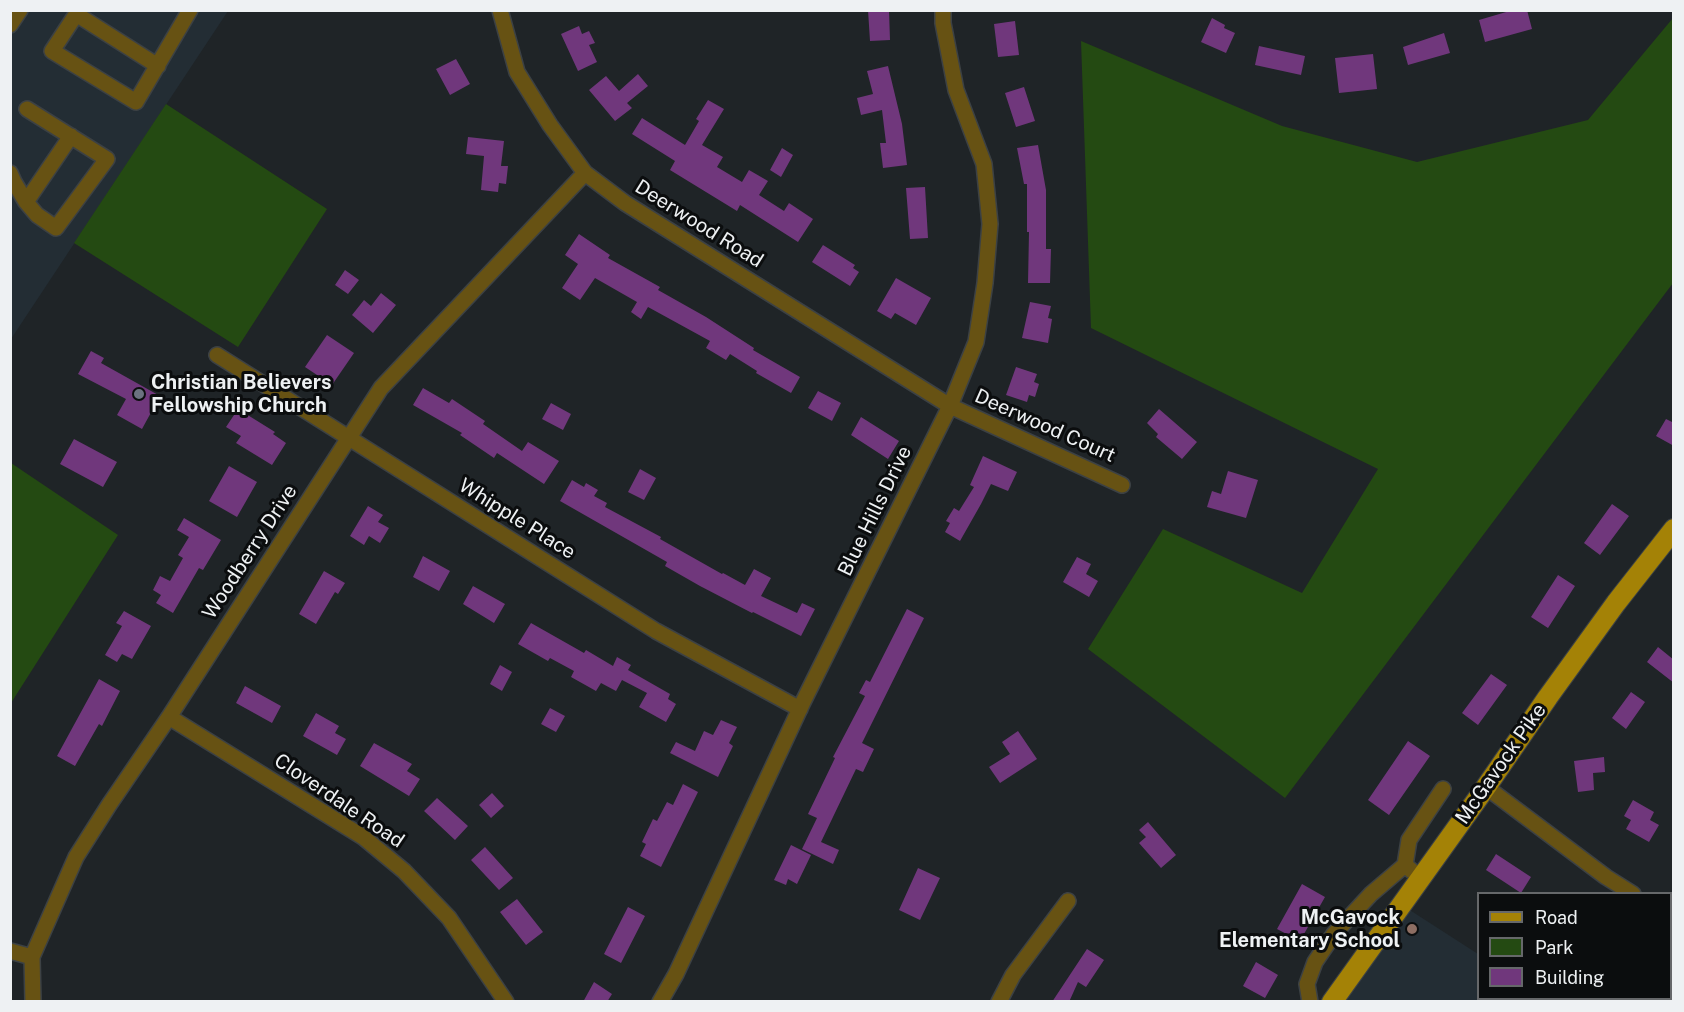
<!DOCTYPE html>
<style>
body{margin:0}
#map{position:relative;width:1684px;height:1012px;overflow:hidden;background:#1f2427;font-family:"Public Sans",sans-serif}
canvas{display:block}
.frame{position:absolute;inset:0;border:12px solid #eef1f3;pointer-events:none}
.legend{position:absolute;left:1477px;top:892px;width:195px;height:108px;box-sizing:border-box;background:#0b0d0e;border:2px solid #66686a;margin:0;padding:8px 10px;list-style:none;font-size:18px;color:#eef1f3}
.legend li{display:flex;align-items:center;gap:12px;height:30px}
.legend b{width:30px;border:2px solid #66686a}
</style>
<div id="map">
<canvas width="1684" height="1012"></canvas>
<div class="frame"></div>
<ul class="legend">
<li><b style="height:8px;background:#a48206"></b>Road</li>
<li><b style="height:16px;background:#244a12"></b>Park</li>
<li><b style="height:16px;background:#70377c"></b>Building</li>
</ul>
</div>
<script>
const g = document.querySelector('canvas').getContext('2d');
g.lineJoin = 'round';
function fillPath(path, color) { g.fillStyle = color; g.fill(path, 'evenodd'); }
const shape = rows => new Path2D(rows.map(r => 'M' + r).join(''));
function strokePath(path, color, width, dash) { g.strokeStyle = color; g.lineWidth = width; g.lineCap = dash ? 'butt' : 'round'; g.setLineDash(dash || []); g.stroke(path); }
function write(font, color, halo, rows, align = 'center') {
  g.font = font + ' "Public Sans",sans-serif'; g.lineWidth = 6; g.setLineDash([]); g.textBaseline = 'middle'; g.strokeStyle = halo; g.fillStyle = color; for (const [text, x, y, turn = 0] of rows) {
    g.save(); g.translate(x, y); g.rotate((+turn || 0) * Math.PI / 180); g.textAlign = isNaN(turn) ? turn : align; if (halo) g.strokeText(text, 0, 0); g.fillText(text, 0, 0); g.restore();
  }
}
fillPath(shape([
 [11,11,228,11,11,339],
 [1402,905,1478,954,1478,998,1547,998,1552,1001,1332,1002]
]), '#232d34');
fillPath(shape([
 [1673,18,1673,283,1285,798,1088,649,1163,529,1302,593,1378,469,1091,328,1081,41,1282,126,1417,162,1588,120],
 [166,104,327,209,238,347,74,243],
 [11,463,118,535,11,703]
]), '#244a12');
fillPath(shape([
 [868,10,889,10,890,40,870,41],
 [1513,10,1527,10,1532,29,1485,42,1479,20],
 [1212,18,1225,25,1224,28,1235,33,1226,53,1201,42],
 [1015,21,1019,55,998,57,994,24],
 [579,26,582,34,589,31,595,43,589,45,597,62,578,71,561,34],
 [1444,33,1450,53,1408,65,1403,47],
 [1259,46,1305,56,1301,75,1255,65],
 [1373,54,1377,89,1339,93,1335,58],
 [456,59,470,84,450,95,436,69],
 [888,66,902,124,907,165,883,168,880,143,886,143,882,110,861,115,857,98,873,94,867,71],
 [638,74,648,86,627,103,632,108,615,121,589,90,606,76,619,91],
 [1024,87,1035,121,1016,127,1005,93],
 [708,100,724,109,702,145,723,157,717,167,742,182,749,170,768,181,759,195,784,211,789,203,813,219,798,242,740,205,737,211,670,170,675,161,632,134,642,118,685,145,699,121,696,119],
 [468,137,504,141,501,166,508,166,506,184,499,183,498,192,481,190,484,156,466,154],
 [1038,145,1046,190,1046,249,1051,249,1050,283,1028,283,1029,232,1027,232,1027,184,1024,184,1017,148],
 [782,148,793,155,781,177,770,170],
 [925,187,928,238,910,239,906,188],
 [579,234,610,255,608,258,660,287,658,290,706,317,754,348,753,350,800,377,791,393,756,373,757,371,730,354,726,360,706,348,710,341,648,307,641,319,631,312,637,302,595,278,580,300,562,288,578,264,565,255],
 [823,245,855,265,853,268,859,272,850,286,812,262],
 [345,270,359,280,348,294,335,285],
 [896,278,931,298,916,325,895,313,891,319,877,311],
 [381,293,396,305,373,333,352,315,364,300,371,306],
 [1030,302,1051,306,1048,318,1052,319,1048,343,1022,338],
 [327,335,354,353,332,385,305,367],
 [91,351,104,358,101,363,160,396,142,429,117,415,126,399,78,374],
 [1016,367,1037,374,1034,382,1039,384,1035,397,1029,395,1027,402,1006,395],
 [423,388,449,403,452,399,485,421,483,424,522,451,528,442,559,461,544,484,497,453,494,458,460,435,462,433,413,405],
 [818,391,841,403,832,421,808,408],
 [551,403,571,414,563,430,542,419],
 [238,409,275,432,273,434,286,443,272,465,236,443,241,436,226,427],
 [1159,409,1197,442,1182,459,1156,437,1158,434,1147,423],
 [861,417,899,441,888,459,851,435],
 [1666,419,1674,423,1674,446,1656,436],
 [74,439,117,462,103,487,60,464],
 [983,456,1017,472,1008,491,991,484,981,504,960,541,945,532,950,523,946,521,954,508,959,511,974,487,970,485],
 [229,466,257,482,237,517,209,501],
 [640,469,656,478,644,500,628,492],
 [1228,471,1258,480,1246,518,1207,507,1212,491,1221,494],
 [572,480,584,487,586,483,598,490,594,496,607,503,605,507,661,537,660,539,722,574,723,573,745,585,754,569,771,578,761,596,797,613,802,603,815,609,801,636,753,612,752,613,700,586,665,566,667,562,560,501],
 [1612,504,1629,516,1600,555,1584,543],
 [368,506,383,515,378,522,389,528,380,543,369,536,364,545,350,536],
 [184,518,221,540,203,570,199,568,173,613,156,603,161,595,153,590,160,576,170,581,183,558,178,555,189,537,177,530],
 [423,556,450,571,439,591,413,577],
 [1077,557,1091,564,1086,574,1098,581,1089,597,1063,582],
 [324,571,345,583,338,594,335,592,316,624,299,614],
 [1558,575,1575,586,1548,628,1531,617],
 [473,586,505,604,494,623,463,604],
 [907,609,924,618,862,743,874,749,863,772,856,769,821,842,839,850,833,864,802,849,817,818,808,814,835,758,833,757,865,696,859,693,866,680,870,682],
 [124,611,151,626,132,659,122,654,117,662,105,655,122,626,116,623],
 [531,623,584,653,586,650,613,666,617,657,631,665,628,670,670,694,668,699,676,704,666,722,639,707,647,693,622,680,616,691,601,683,596,691,571,677,574,671,550,658,548,661,518,644],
 [1658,647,1674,660,1674,683,1647,662],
 [500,665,512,672,502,691,490,684],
 [1491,674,1507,685,1478,725,1462,713],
 [99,679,120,691,102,726,99,724,75,766,57,756],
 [245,686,281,706,272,723,236,703],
 [1631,692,1645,702,1626,729,1612,718],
 [550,708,565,716,556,732,541,724],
 [316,713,339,726,335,733,346,739,337,755,303,736],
 [721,720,737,727,729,743,733,746,718,777,670,753,676,742,695,751,704,731,713,735],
 [1018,731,1037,759,1000,783,989,767,1010,754,1002,742],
 [1408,741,1430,756,1389,815,1368,800],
 [374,743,412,764,407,771,420,779,409,796,360,766],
 [1604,757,1605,772,1593,773,1594,790,1578,792,1574,761],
 [683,784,698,792,661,867,640,856,646,844,642,842,653,819,657,821,667,802,673,805],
 [492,793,504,806,491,818,479,805],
 [437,798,468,826,455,840,424,811],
 [1633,800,1654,812,1650,820,1659,825,1649,842,1626,829,1631,820,1624,816],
 [1148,822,1176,855,1161,868,1139,843,1146,837,1139,830],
 [791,845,811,855,797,884,788,879,786,885,774,880],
 [485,847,513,878,499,890,471,860],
 [1496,854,1531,877,1521,893,1486,870],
 [918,868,940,878,920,920,899,910],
 [1302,884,1325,897,1300,941,1277,929],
 [517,899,543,932,526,945,500,912],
 [628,907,645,916,621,963,604,954],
 [1087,949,1104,960,1086,987,1078,982,1069,1002,1052,1002],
 [1256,962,1278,975,1265,998,1243,986],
 [594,982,612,994,607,1002,583,1002]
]), '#70377c');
const minor = shape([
 [79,10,52,51,136,102,190,10],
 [500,10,517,72,550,125,585,173,625,203,950,406,1122,485],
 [76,14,158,66],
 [10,25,20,10],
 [10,173,14,182,26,202,37,215,56,228,107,159,27,109],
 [26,202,71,136],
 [217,355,656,631,800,709],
 [169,717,363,837,404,871,449,918,506,1002],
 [1486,787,1606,877,1633,894],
 [1412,871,1405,865,1409,840,1443,789],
 [1670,917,1674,919],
 [10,951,32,957],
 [33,1002,32,957,76,857,109,805,169,717,381,388,585,173],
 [660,1002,676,974,803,702,950,406,976,342,985,283,990,224,984,164,956,90,943,23,943,10],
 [999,1002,1013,975,1068,901],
 [1310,1002,1307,984,1315,962,1334,934,1371,894,1405,865]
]);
const major = shape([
 [1332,1002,1486,787,1548,697,1616,603,1674,529]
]);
strokePath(minor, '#3c4144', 18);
strokePath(major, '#3c4144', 22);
strokePath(minor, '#675213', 15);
strokePath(major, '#a48206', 20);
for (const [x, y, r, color] of [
 [139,394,6,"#6b7280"],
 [1412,929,6,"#8d6e63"]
]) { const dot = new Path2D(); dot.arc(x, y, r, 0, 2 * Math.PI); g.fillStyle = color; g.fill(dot); strokePath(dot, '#0b0d0e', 2); }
write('20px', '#eef1f3', '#0b0d0e', [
 ["Deerwood Road",699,224,32],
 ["Deerwood Court",1045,426,24],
 ["Blue Hills Drive",875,511,-64],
 ["Whipple Place",517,519,32],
 ["Woodberry Drive",250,552,-57],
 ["McGavock Pike",1501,764,-55],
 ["Cloverdale Road",339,801,34]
]);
write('bold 20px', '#eef1f3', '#0b0d0e', [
 ["Christian Believers",151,383],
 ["Fellowship Church",151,406],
 ["McGavock",1400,918,"right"],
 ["Elementary School",1400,941,"right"]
], 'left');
</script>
